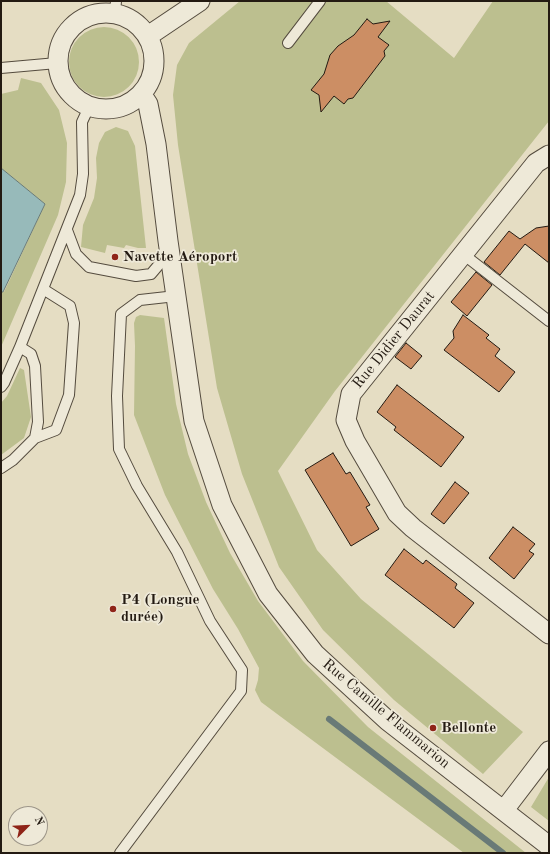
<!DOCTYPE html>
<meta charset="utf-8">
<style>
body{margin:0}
#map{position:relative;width:550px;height:854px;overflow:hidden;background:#e5ddc3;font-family:"Old Standard TT",serif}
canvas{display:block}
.frame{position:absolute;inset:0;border:2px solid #231a12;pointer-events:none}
.north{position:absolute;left:8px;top:806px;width:40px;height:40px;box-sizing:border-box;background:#eee9d8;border:1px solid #9d9689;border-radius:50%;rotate:66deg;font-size:11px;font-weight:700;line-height:16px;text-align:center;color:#231a12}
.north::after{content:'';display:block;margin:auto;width:14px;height:18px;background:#8f2418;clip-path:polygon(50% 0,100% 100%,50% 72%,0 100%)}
</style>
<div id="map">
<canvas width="550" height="854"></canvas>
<div class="frame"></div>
<div class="north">N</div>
</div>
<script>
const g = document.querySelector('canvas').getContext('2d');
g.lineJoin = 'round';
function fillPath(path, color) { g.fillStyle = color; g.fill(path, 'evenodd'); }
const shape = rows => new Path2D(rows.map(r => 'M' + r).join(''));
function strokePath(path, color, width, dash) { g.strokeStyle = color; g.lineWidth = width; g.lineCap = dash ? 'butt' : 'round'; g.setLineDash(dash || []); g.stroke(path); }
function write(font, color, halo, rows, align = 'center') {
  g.font = font + ' "Old Standard TT",serif'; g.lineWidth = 3.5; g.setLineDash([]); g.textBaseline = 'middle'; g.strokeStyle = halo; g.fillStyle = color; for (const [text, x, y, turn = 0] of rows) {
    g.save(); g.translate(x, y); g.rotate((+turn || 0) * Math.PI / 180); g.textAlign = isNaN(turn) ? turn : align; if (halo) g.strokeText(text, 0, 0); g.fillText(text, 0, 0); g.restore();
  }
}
fillPath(shape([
 [240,1,386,1,454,58,493,1,549,1,549,121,335,391,278,471,317,550,361,599,523,732,483,774,394,700,323,630,279,567,242,474,217,388,178,145,173,95,177,65,189,43],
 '69 62a35 35 0 1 1 70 0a35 35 0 1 1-70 0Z',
 [21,78,41,83,59,110,67,143,66,182,58,215,1,347,1,292,4,292,45,204,1,168,1,94,18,90],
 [116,127,128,131,135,146,146,248,138,248,126,245,124,248,107,245,105,253,81,247,83,225,94,198,97,178,96,158,99,143,105,132],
 [140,315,164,318,176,404,188,454,206,502,230,553,258,601,303,661,368,727,526,853,464,853,261,702,255,690,258,680,259,668,238,629,213,589,165,495,134,415,135,346,134,323,136,317],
 [20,368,24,370,31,417,24,438,1,455,1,403,7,396],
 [549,777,549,821,531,807]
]), '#bcbf8f');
const water = shape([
 [1,168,45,204,3,292,1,292,1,168]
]);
fillPath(water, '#97baba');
strokePath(water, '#697a77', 1);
strokePath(shape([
 [329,719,503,853]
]), '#697a77', 6);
const building = shape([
 [367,19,373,24,390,21,378,37,389,45,384,51,385,56,353,98,348,99,344,104,334,96,321,112,319,95,311,90,324,74,330,55,338,46,354,35,367,19],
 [549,226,549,263,525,244,500,275,484,262,509,231,520,239,536,228,549,226],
 [476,272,492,285,467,316,451,302,476,272],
 [463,315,489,335,486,338,500,349,495,356,515,372,499,392,444,350,454,338,453,331,463,315],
 [406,343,422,356,411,369,395,357,406,343],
 [397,385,464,437,441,467,394,430,396,427,377,412,397,385],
 [333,453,346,474,350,472,370,505,366,507,379,529,351,546,305,470,333,453],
 [455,482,469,493,444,524,431,514,455,482],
 [513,527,535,544,529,551,534,554,514,579,489,558,513,527],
 [404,549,423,564,426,560,457,584,455,588,474,603,454,628,385,575,404,549]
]);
fillPath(building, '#cc8e64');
strokePath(building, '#231a12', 1);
const lane = shape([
 [115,13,116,1],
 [288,43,320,1],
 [1,68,57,63],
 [67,230,76,254,89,267,136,276,151,274,162,261,166,249],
 [463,254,549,321],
 [20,347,31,354,35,366,38,422,35,438],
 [1,387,4,383,20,347,80,195,83,174,82,122,89,107],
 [1,468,13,460,35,438,56,430,69,395,74,323,70,306,43,289],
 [120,853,241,691,242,670,210,621,177,552,137,486,119,449,117,396,121,314,140,300,176,296]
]);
const street = shape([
 '58 61a48 48 0 1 1 96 0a48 48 0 1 1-96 0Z',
 [148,36,200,1],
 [142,95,148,104,156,144,168,241,194,421,222,505,268,594,315,654,388,721,549,846],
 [549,155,536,163,351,394,346,420,355,441,397,513,413,528,549,634],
 [504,810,549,751]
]);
strokePath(lane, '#544b3e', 12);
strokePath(street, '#544b3e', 21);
strokePath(lane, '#eee9d8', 10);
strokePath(street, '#eee9d8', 19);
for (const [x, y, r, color] of [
 [115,257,4,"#8f2418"],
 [113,609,4,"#8f2418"],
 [433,728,4,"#8f2418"]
]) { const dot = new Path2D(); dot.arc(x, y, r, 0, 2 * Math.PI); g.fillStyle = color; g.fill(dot); strokePath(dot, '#eee9d8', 1.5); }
write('bold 15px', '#231a12', '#eee9d8', [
 ["Navette Aéroport",123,257],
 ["P4 (Longue",121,600],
 ["durée)",121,617],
 ["Bellonte",441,728]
], 'left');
write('15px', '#231a12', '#eee9d8', [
 ["Rue Didier Daurat",394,340,-51],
 ["Rue Camille Flammarion",386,714,40]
]);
</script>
